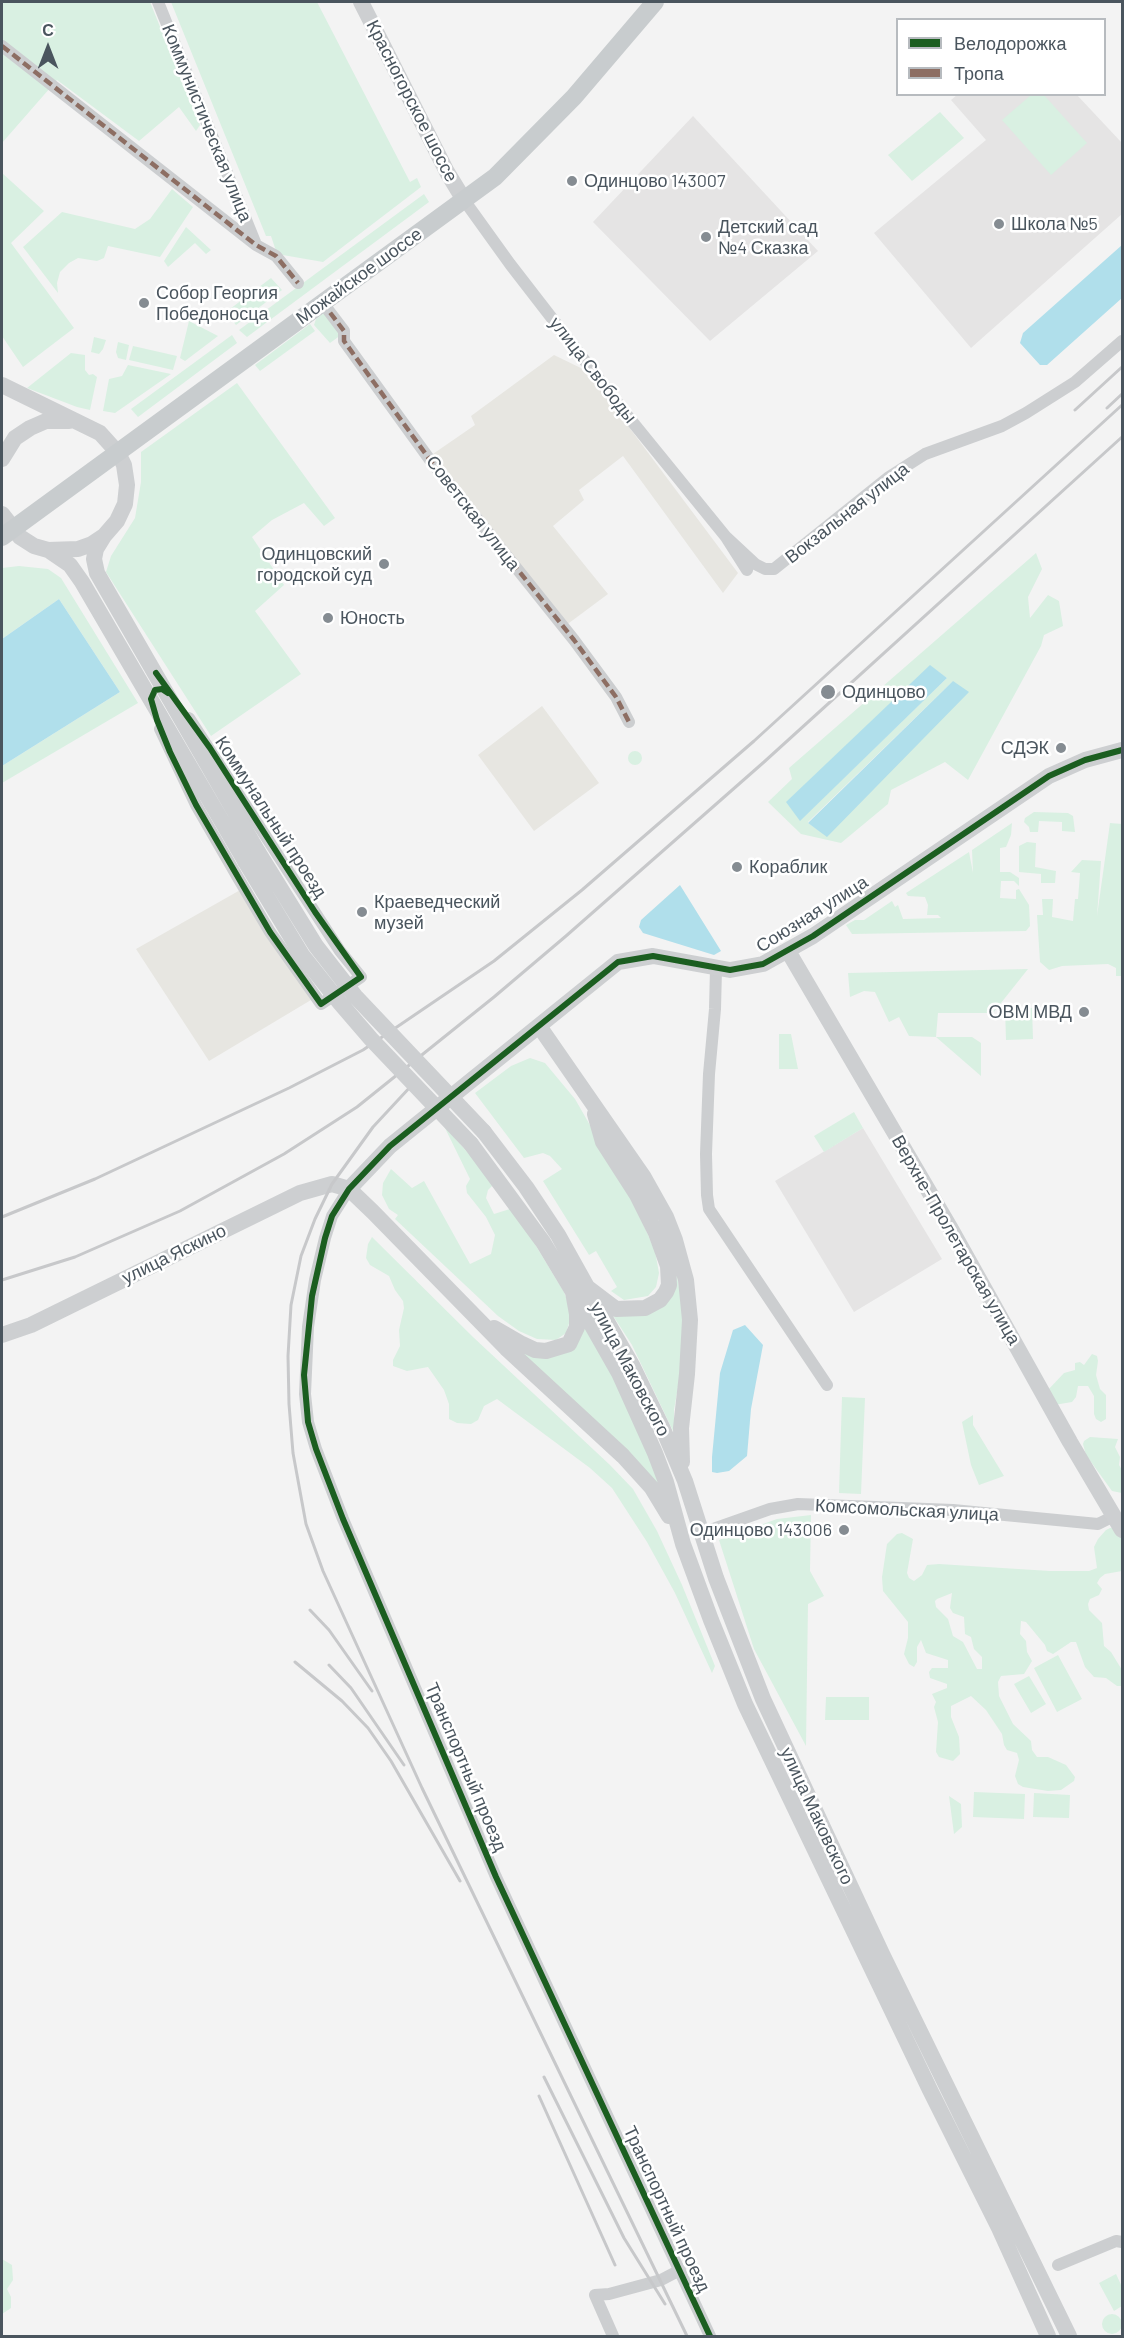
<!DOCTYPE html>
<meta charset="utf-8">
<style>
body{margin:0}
#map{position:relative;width:1124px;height:2338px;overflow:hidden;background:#f3f3f3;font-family:Barlow,sans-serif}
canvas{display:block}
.frame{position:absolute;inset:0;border:3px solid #4a555e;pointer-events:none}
.legend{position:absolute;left:896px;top:18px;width:210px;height:78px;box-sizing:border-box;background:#fff;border:2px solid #b7bbbf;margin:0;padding:8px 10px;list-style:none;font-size:18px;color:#4a555e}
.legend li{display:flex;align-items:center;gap:12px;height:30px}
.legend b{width:30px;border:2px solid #b7bbbf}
.north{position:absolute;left:18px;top:18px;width:60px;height:60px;-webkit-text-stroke:4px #fff;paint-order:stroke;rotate:0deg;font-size:16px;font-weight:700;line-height:24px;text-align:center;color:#4a555e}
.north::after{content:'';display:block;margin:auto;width:21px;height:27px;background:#4a555e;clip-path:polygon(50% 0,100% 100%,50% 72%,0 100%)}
</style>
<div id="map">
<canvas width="1124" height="2338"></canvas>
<div class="frame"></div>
<ul class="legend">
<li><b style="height:8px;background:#1b5e20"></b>Велодорожка</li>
<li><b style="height:8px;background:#8d6e63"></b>Тропа</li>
</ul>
<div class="north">С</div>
</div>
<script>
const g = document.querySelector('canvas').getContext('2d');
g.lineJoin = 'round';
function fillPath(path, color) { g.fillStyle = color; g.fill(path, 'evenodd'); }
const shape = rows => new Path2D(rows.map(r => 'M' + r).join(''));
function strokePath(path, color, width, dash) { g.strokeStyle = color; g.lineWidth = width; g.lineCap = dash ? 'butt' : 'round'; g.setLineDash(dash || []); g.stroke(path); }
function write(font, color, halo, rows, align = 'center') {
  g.font = font + ' Barlow,sans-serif'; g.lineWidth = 5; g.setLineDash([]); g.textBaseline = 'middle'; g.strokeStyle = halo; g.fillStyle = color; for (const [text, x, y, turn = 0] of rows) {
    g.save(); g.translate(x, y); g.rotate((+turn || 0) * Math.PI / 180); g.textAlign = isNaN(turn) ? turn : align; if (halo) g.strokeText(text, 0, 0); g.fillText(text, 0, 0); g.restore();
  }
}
fillPath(shape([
 [554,355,587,371,738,573,723,593,623,456,579,490,584,500,553,526,608,594,565,626,430,456,475,425,471,416],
 [542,706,599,783,534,831,478,755],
 [242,889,311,1000,209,1061,136,949]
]), '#e7e6e1');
fillPath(shape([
 [957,95,1077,95,1122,143,1122,214,971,348,874,233,986,140,951,100],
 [693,116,818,251,710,341,593,222],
 [863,1128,942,1259,854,1312,775,1181]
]), '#e5e4e4');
fillPath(shape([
 [2,2,150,2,200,125,196,131,179,107,139,141,57,80,2,143],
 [171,2,317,2,410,182,417,178,421,187,323,262,277,254,271,236,266,236],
 [1031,95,1044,95,1087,143,1051,175,1002,120],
 [940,112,964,138,912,181,888,155],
 [2,173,44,211,11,243,74,328,23,367,2,336],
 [172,189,193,207,160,257,108,246,104,258,97,261,78,258,69,263,60,272,57,283,58,293,23,247,62,212,135,229,150,219],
 [424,194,429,202,247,337,239,330],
 [186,227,211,250,206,254,195,243,168,267,164,261],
 [271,278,282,290,236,325,226,312],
 [324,313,341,335,330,343,314,325,316,319],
 [189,321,218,336,185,361,180,358],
 [310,324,315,331,260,371,255,365],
 [232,335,237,343,138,417,131,409],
 [94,337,106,340,103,349,99,354,91,352],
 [118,342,129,345,126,360,118,358,116,352],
 [133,346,177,356,173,370,129,360],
 [71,353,85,355,85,370,89,375,93,374,97,377,90,410,77,407,27,388],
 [128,365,171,374,115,413,103,411,109,379,122,376],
 [237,383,335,518,324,526,304,503,272,520,252,537,284,585,255,611,301,674,211,736,106,572,111,556,135,518,141,482,141,452],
 [1036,553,1042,569,1028,597,1030,618,1048,595,1059,601,1063,626,1044,635,1041,646,968,780,945,762,891,790,888,804,841,843,801,834,768,802,792,779,789,768],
 [930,666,947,678,800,820,787,802],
 [953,681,827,836,808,823,808,822],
 [19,566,48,569,61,578,138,703,2,783,2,766,120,692,59,599,2,639,2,568],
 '628 758a7 7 0 1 1 14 0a7 7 0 1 1-14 0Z',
 [1034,812,1068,813,1073,816,1075,832,1062,831,1062,822,1039,821,1038,832,1030,832,1029,827,1024,822,1025,818],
 [1012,823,1011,835,1006,847,1000,848,1000,872,1010,872,1019,878,1019,886,1014,881,1001,881,1000,898,1016,899,1016,890,1019,889,1029,905,1030,926,1026,931,852,934,846,925,855,920,864,920,892,901,895,907,898,905,903,919,941,918,938,915,927,915,928,905,925,897,908,896,906,893,969,852,973,873,972,850],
 [1110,823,1122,824,1122,976,1116,976,1116,968,1108,964,1062,966,1049,970,1040,962,1037,915,1043,915,1042,899,1053,899,1052,917,1073,921,1075,899,1078,899,1080,873,1071,872,1082,860,1101,861,1097,916],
 [1027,842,1036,843,1035,867,1056,871,1055,883,1041,883,1041,874,1019,872,1019,846],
 [1028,969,993,1013,938,1013,936,1037,972,1037,981,1043,981,1076,936,1037,909,1036,899,1017,889,1022,875,992,864,991,850,997,848,973],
 [1005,1008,1032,1008,1033,1039,1006,1040],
 [779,1034,791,1034,798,1069,779,1069],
 [530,1058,545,1063,575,1099,633,1200,655,1251,659,1273,656,1287,648,1296,624,1300,611,1291,617,1287,596,1251,589,1255,543,1181,562,1169,550,1156,543,1153,524,1158,475,1093,511,1066],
 [854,1112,863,1128,824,1152,814,1136],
 [444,1126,495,1183,488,1190,486,1198,494,1214,513,1208,564,1292,569,1305,570,1320,566,1333,556,1340,537,1339,519,1331,498,1316,395,1219,398,1215,389,1209,382,1195,383,1183,391,1169,412,1188,424,1181,470,1264,491,1254,495,1235,486,1217,467,1193,466,1186,470,1179],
 [372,1237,473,1337,610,1465,633,1489,657,1531,682,1585,715,1666,712,1673,675,1593,647,1542,612,1488,590,1468,497,1399,484,1406,478,1420,471,1424,457,1423,449,1419,449,1404,444,1390,428,1367,407,1371,393,1366,393,1360,400,1346,399,1330,404,1308,403,1301,395,1290,389,1276,370,1265,366,1258,368,1244],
 [670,1239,683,1309,680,1375,674,1410,674,1433,632,1345,612,1314,628,1315,673,1281],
 [584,1322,617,1377,671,1511,517,1347,545,1357],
 [1092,1354,1097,1356,1098,1361,1096,1375,1100,1389,1106,1395,1106,1419,1101,1422,1096,1419,1094,1414,1094,1396,1088,1386,1078,1386,1076,1397,1072,1402,1054,1405,1047,1391,1064,1373,1075,1370,1075,1363,1080,1362,1084,1365],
 [842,1397,865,1398,861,1494,839,1493],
 [973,1415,973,1425,1004,1476,979,1485,971,1465,962,1422],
 [1090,1437,1118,1439,1115,1447,1120,1457,1119,1465,1122,1470,1122,1493,1112,1491,1086,1455,1083,1444,1084,1441],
 [811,1515,810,1571,824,1596,808,1604,806,1746,754,1649,719,1540,777,1519],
 [1110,1528,1116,1528,1122,1531,1122,1571,1105,1574,1100,1578,1097,1583,1102,1589,1099,1595,1090,1599,1088,1604,1089,1610,1102,1623,1104,1646,1111,1652,1122,1670,1122,1686,1117,1686,1106,1678,1094,1677,1085,1667,1076,1642,1071,1642,1053,1654,1047,1651,1045,1645,1026,1622,1021,1621,1020,1634,1026,1641,1027,1652,1032,1661,1024,1674,1001,1676,998,1682,999,1696,1013,1724,1031,1741,1032,1750,1037,1757,1048,1757,1066,1765,1075,1777,1074,1781,1061,1790,1048,1791,1023,1787,1018,1784,1015,1776,1019,1760,1017,1753,1007,1750,1004,1745,1002,1734,986,1710,971,1696,951,1706,951,1717,959,1737,960,1754,953,1761,939,1757,936,1752,938,1722,934,1707,936,1702,932,1694,947,1688,947,1684,930,1678,929,1672,932,1668,948,1668,948,1660,926,1653,921,1640,917,1647,917,1662,914,1667,909,1664,904,1654,908,1638,908,1622,883,1591,882,1577,887,1544,897,1534,902,1533,913,1539,907,1573,909,1578,914,1581,922,1575,927,1565,939,1564,1050,1571,1089,1571,1097,1568,1094,1547,1098,1539,1106,1530],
 [952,1593,950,1608,953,1613,964,1617,965,1634,971,1637,974,1649,982,1657,982,1669,977,1669,963,1642,953,1636,948,1619,936,1607,935,1601,937,1599],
 [1058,1655,1082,1699,1057,1712,1034,1668],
 [1029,1676,1046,1704,1031,1713,1014,1684],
 [826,1697,869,1697,869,1720,825,1720],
 [974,1792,1025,1794,1024,1819,973,1817],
 [1034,1793,1070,1795,1069,1818,1033,1817],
 [949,1796,961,1804,962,1827,954,1834],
 [2,2259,12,2265,13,2280,7,2289,11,2297,11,2308,2,2314],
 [1116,2274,1122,2287,1122,2306,1114,2311,1099,2283],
 '1102 2324a10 10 0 1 1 20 0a10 10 0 1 1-20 0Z'
]), '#d9f0e2');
fillPath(shape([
 [1122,245,1122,298,1047,365,1040,365,1020,343,1023,333],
 [59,599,120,692,2,766,2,639],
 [930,665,947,678,800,821,786,802],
 [953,681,969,692,827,837,808,823],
 [680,885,721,951,714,955,643,933,639,927,641,920],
 [745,1325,763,1345,751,1409,747,1456,729,1471,717,1473,712,1472,712,1457,720,1373,733,1330]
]), '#b0dfeb');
strokePath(shape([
 [158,2,255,242],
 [2,46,256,245,276,256,298,283],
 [464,200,510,264,626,414,726,537,747,570],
 [322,302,344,331,344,341,430,460,574,640,616,697,629,722],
 [726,537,755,564,765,569,774,569,889,477,925,454,1002,426,1026,413,1075,382,1122,341],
 [160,729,196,805,237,876,270,932,321,1004,361,977,340,951,189,718],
 [716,969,715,1009,709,1074,706,1154,707,1195,709,1209,827,1385],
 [349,1189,332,1216,325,1238,315,1280,308,1327,305,1394,308,1422,316,1449,343,1519,496,1877,710,2336],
 [702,1533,770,1509,798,1504,953,1510,1098,1524,1114,1516],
 [1058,2265,1116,2241,1122,2242],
 [613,2336,595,2295,609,2294,661,2280,680,2270]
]), '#ccced0', 12);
strokePath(shape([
 [361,2,447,172,464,200],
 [2,385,100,433,118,453,124,465,127,485,125,504,117,521,104,536,92,544,78,549,48,550,34,546,20,537,2,514],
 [2,459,15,438,30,428,46,421,69,421],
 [104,536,96,549,94,559,97,573,258,852],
 [48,550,70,565,82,582,245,861],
 [788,951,951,1229,1070,1442,1122,1530],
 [539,1026,643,1176,666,1217,675,1240,686,1280,690,1320,687,1374,681,1428,682,1462],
 [484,1132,526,1187,558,1235,587,1287,616,1309,645,1308,660,1300,666,1292,669,1285,668,1266,656,1233,637,1195,603,1142,595,1114],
 [471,1144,543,1242,573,1292,577,1314,577,1327,569,1344,546,1351,535,1350,520,1343,494,1328],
 [349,1189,390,1146,618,962,653,956,730,970,763,964,813,936,1049,776,1085,760,1122,750],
 [587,1287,632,1365,663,1429,685,1481,716,1578,763,1699,882,1954,1069,2336],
 [573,1292,619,1373,655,1453,666,1482,683,1544,711,1620,745,1704,930,2090,999,2228,1048,2336],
 [2,1335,31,1325,300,1193,332,1184,349,1189,373,1212,506,1348,623,1456,652,1488,669,1516]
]), '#cdcfd1', 16);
strokePath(shape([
 [2,537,495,177,574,97,655,2]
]), '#c8ccce', 18);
strokePath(shape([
 [1107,408,1122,394],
 [1075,410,1122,367],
 [412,1085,373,1127,332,1184,315,1219,301,1256,291,1305,288,1356,289,1404,293,1453,306,1524,323,1571,422,1788,687,2336],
 [2,1217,95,1179,289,1088,363,1050,494,961,582,890,754,741,1122,405],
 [2,1280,75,1257,180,1211,284,1154,357,1107,494,997,566,936,764,762,1122,437],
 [310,1610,329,1630,372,1691],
 [295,1662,342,1701,368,1728,391,1761,460,1881],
 [329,1665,351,1688,404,1765],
 [544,2077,624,2238,665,2304],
 [539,2096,615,2265]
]), '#c7c8ca', 3);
strokePath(shape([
 [258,852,316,946,355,996,484,1132],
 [245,861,302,955,340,1003,371,1039,471,1144]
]), '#cdcfd1', 16);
strokePath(shape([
 [2,46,256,245,276,256,298,283],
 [322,302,344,331,344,341,430,460,574,640,616,697,629,722]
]), '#8d6e63', 4.5, [9, 4.5]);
strokePath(shape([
 [156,673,210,748,315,912,361,977,321,1004,270,932,196,805,170,752,157,720,151,699,155,690,162,689,168,693],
 [710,2336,496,1877,343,1519,316,1449,308,1422,304,1375,312,1296,325,1238,332,1216,349,1189,390,1146,618,962,653,956,730,970,763,964,813,936,1049,776,1085,760,1122,750]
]), '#1b5e20', 6);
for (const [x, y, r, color] of [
 [572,181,6,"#858c92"],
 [999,224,6,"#858c92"],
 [706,237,6,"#858c92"],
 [144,303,6,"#858c92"],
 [384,564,6,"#858c92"],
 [328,618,6,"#858c92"],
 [828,692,8,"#858c92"],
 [1061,748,6,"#858c92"],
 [737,867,6,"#858c92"],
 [362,912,6,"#858c92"],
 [1084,1012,6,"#858c92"],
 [844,1530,6,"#858c92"]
]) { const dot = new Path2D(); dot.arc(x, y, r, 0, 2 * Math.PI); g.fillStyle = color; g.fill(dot); strokePath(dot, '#fff', 2); }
write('18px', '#4a555e', '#fff', [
 ["Красногорское шоссе",412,101,63],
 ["Коммунистическая улица",207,123,68],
 ["Можайское шоссе",359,276,-36],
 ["улица Свободы",593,370,52],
 ["Советская улица",473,513,52],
 ["Вокзальная улица",847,513,-38],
 ["Коммунальный проезд",271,817,57],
 ["Союзная улица",812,914,-32],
 ["Верхне-Пролетарская улица",956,1240,60],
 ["улица Яскино",174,1254,-26],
 ["улица Маковского",630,1369,62],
 ["Комсомольская улица",907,1510,3],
 ["Транспортный проезд",466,1767,67],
 ["улица Маковского",817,1816,65],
 ["Транспортный проезд",667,2209,65]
]);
write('18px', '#4a555e', '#fff', [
 ["Одинцово 143007",584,181],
 ["Школа №5",1011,224],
 ["Детский сад",718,227],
 ["№4 Сказка",718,248],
 ["Собор Георгия",156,293],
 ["Победоносца",156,314],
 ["Одинцовский",372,554,"right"],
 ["городской суд",372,575,"right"],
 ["Юность",340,618],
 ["Одинцово",842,692],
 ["СДЭК",1049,748,"right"],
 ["Кораблик",749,867],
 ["Краеведческий",374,902],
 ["музей",374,923],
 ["ОВМ МВД",1072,1012,"right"],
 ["Одинцово 143006",832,1530,"right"]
], 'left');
</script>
